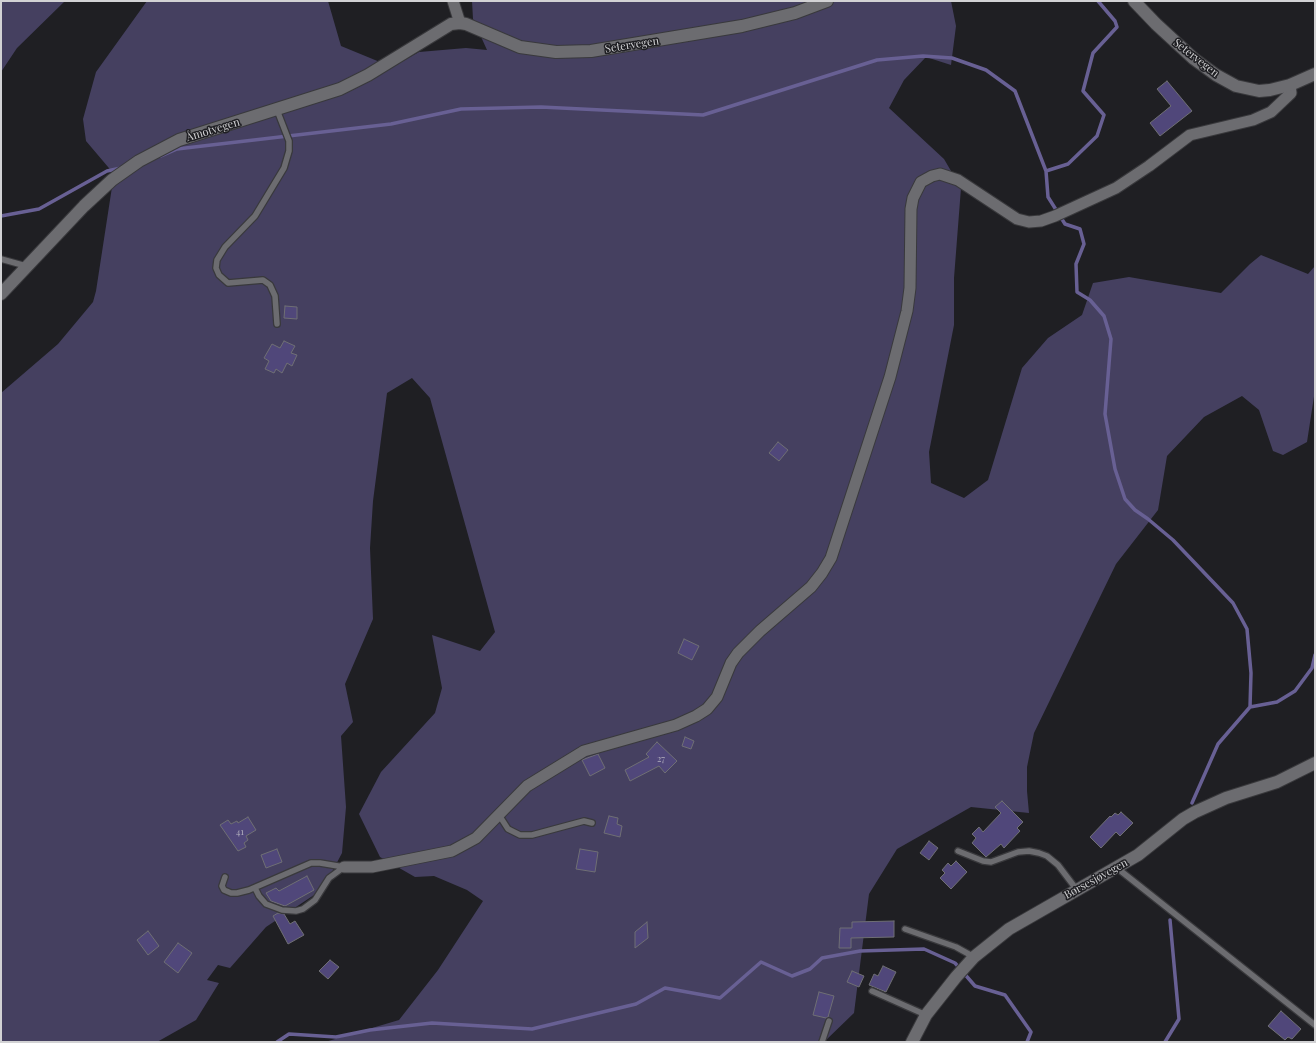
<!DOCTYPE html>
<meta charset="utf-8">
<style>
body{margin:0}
#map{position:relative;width:1316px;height:1043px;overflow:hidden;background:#1f1f23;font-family:"Playfair Display",serif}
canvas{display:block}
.frame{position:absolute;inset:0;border:2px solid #d2d2d4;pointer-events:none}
</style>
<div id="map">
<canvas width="1316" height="1043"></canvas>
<div class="frame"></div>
</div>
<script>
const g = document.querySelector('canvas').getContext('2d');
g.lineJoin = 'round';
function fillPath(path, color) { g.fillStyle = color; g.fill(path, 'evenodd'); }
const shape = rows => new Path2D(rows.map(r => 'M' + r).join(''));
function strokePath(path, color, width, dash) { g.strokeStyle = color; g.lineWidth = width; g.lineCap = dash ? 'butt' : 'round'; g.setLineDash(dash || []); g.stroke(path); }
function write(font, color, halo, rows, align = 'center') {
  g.font = font + ' "Playfair Display",serif'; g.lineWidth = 3; g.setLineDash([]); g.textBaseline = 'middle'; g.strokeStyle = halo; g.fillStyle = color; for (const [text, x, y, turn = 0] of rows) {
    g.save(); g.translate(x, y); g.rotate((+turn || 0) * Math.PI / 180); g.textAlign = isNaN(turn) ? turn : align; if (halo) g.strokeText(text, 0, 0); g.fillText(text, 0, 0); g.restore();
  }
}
fillPath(shape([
 [1,1,65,1,17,48,1,72],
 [147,1,328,1,341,46,392,67,419,52,466,48,487,50,473,19,472,1,951,1,956,26,951,65,926,57,904,80,889,108,944,159,961,188,954,278,954,325,929,452,931,483,964,498,988,480,1022,368,1048,338,1082,315,1093,283,1129,277,1221,293,1250,264,1261,255,1308,274,1315,266,1315,390,1307,442,1283,455,1273,451,1259,410,1242,396,1204,417,1167,456,1158,510,1116,564,1034,733,1027,767,1027,791,1029,813,971,807,897,849,869,894,854,1013,824,1042,325,1042,399,1020,438,970,483,901,467,890,434,876,415,877,380,857,359,814,381,772,435,713,442,688,432,635,480,651,495,632,430,398,412,378,387,393,373,501,370,548,373,619,345,684,353,722,341,736,346,807,342,853,323,889,266,927,230,968,218,965,207,980,219,983,196,1020,157,1042,1,1042,1,393,58,344,93,302,96,291,114,174,86,141,83,119,96,72]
]), '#454060');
strokePath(shape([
 [1098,1,1115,21,1117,27,1093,53,1083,91,1104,115,1097,136,1068,164,1046,171,1048,197,1065,224,1080,229,1084,244,1076,264,1077,292,1090,300,1104,316,1111,339,1105,414,1115,469,1125,499,1135,510,1148,519,1173,540,1233,603,1247,629,1251,673,1250,707,1218,744,1192,803],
 [161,156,177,149,391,124,461,109,541,107,703,115,877,60,923,56,952,58,986,70,1015,91,1046,171],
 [1,216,39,209,107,171,121,168],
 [1250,707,1277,702,1295,691,1312,668,1315,655],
 [277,1042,289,1034,336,1037,370,1030,432,1023,532,1029,636,1004,665,988,720,998,761,962,792,976,810,969,822,958,860,951,924,949,955,963,975,986,1005,995,1031,1032,1027,1042],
 [1165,1042,1179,1019,1170,920]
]), '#686094', 3.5);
const building = shape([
 [1167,81,1192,111,1160,136,1150,123,1171,106,1157,89,1167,81],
 [285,306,297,307,297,319,284,318,285,306],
 [284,341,295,346,291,353,297,355,292,366,287,363,282,373,276,369,274,373,265,369,269,361,264,358,272,344,280,348,284,341],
 [778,442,788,450,779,461,769,453,778,442],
 [684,639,699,646,692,660,678,653,684,639],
 [685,737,694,741,691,749,682,746,685,737],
 [657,742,677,761,665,773,659,766,630,781,625,770,649,757,646,754,657,742],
 [598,754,605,768,590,776,582,760,598,754],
 [1002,801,1023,822,1017,828,1020,831,1004,848,1001,844,986,857,972,843,976,838,972,834,979,827,983,832,1001,813,995,807,1002,801],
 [1121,812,1133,823,1120,836,1116,832,1101,848,1090,837,1110,816,1111,817,1115,813,1118,815,1121,812],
 [609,816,618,818,617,824,622,826,620,837,604,833,609,816],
 [248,817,256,830,246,836,248,840,244,843,246,847,238,851,220,825,228,820,231,824,237,821,238,823,248,817],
 [929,841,938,848,929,860,920,853,929,841],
 [277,849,282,862,266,868,261,855,277,849],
 [580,849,598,852,595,872,576,869,580,849],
 [956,861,967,872,951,889,940,878,945,873,942,870,948,863,951,866,956,861],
 [307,876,314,890,285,906,271,901,266,893,276,888,279,891,307,876],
 [278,913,284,914,290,924,295,921,304,935,288,944,273,916,278,913],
 [894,921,894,937,851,938,851,948,839,948,840,928,852,928,852,922,894,921],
 [647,922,648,938,635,948,635,932,647,922],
 [148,931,159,946,148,955,137,940,148,931],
 [178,943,192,953,178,973,164,962,178,943],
 [330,960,339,967,328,979,319,971,330,960],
 [883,966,896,972,886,992,869,985,874,974,878,976,883,966],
 [852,971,864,976,859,987,847,982,852,971],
 [819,992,834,996,828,1017,826,1018,813,1015,819,992],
 [1281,1011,1301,1029,1292,1039,1288,1037,1285,1040,1268,1026,1281,1011]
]);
fillPath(building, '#50477a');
strokePath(building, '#6f6f74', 1);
const service = shape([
 [277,110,289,141,289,151,284,168,255,216,225,247,217,260,216,268,219,275,228,283,263,280,270,285,275,296,277,324],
 [1,259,26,266],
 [499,815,508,829,520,835,532,835,584,821,592,823],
 [958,851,983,861,991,862,1018,852,1029,851,1039,853,1047,856,1058,865,1077,890],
 [1117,868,1315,1025],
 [225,877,222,886,224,890,231,893,237,893,249,890,311,863,320,863,344,867],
 [255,888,259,896,266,904,282,910,296,911,303,909,315,900,329,878,344,867],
 [905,929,956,947,974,957],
 [872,991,926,1015],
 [822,1042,829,1021]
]);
const minor = shape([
 [453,1,460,23],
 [344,867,372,867,452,851,476,838,527,786,584,751,676,725,696,716,707,709,717,697,731,663,738,653,760,631,811,587,822,573,831,558,890,377,907,311,910,288,911,209,913,198,921,182,932,176,940,174,958,180,1017,219,1029,222,1041,221,1055,216,1116,188,1149,166,1190,135,1253,120,1271,112,1291,93,1290,85]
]);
const secondary = shape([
 [1134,1,1156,24,1194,59,1216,75,1236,86,1259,91,1270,90,1290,85,1315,74],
 [1,294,84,206,112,180,139,161,179,140,340,89,368,75,451,24,460,23,466,24,520,47,556,52,591,51,742,26,795,13,827,1],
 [912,1042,926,1015,956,977,974,957,1009,929,1138,855,1183,819,1195,812,1226,798,1277,782,1315,763]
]);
strokePath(service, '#39393c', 8);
strokePath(minor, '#39393c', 13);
strokePath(secondary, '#39393c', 14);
strokePath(service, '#6c6c70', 5.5);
strokePath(minor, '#6c6c70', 11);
strokePath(secondary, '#6c6c70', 12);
write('9px', '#b2afbe', null, [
 ["27",661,759],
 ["41",240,832]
]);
write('11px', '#d2d2d4', '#1f1f23', [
 ["Setervegen",632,45,-9],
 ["Setervegen",1196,58,38],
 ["Åmotvegen",213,130,-17],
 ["Børsesjøvegen",1096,879,-29]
]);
</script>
